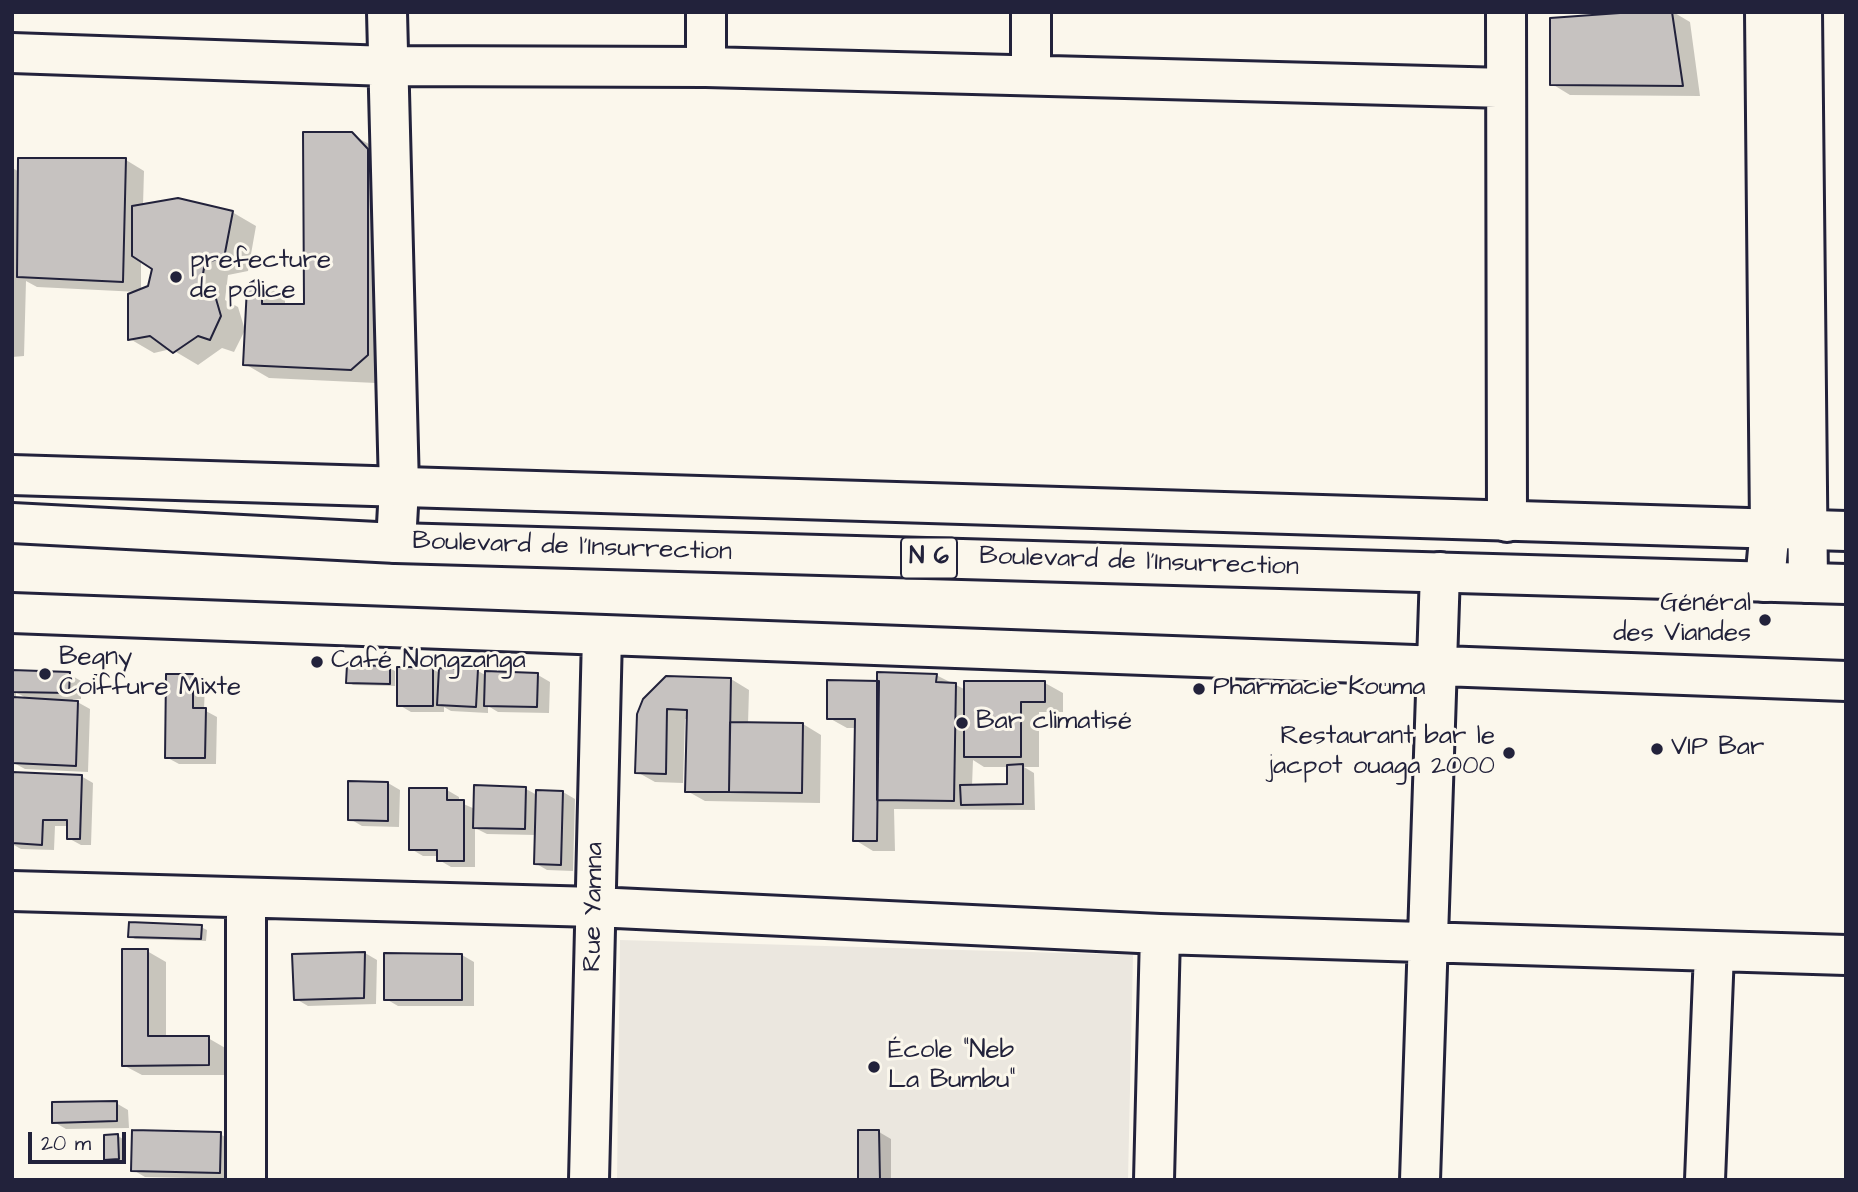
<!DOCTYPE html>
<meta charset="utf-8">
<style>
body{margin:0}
#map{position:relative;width:1858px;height:1192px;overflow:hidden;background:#fbf7ec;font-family:"Architects Daughter",sans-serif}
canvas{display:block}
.frame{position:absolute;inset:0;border:14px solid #22223b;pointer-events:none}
.scale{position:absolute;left:28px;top:1132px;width:98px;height:32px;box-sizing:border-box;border:4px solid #22223b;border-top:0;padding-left:9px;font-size:21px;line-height:24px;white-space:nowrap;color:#22223b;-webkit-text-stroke:5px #fbf7ec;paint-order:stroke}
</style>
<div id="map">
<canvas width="1858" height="1192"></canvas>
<div class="frame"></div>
<div class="scale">20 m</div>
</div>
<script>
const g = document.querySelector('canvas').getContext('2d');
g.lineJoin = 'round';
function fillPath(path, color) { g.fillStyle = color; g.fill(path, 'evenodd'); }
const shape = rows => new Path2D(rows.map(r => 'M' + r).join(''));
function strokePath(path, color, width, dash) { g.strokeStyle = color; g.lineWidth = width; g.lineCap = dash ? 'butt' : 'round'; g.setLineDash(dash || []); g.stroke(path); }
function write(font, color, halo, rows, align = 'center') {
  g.font = font + ' "Architects Daughter",sans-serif'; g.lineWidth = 6; g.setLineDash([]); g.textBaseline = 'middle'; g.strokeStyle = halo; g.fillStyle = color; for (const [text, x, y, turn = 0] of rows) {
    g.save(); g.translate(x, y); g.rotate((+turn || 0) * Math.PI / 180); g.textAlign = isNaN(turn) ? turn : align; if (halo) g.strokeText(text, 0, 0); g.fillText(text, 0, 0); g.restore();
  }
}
fillPath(shape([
 [620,940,1133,955,1128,1180,617,1180]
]), '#ebe7df');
fillPath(shape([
 [1658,12,1673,12,1690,22,1700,96,1570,95,1552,84],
 [351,134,376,148,392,368,376,383,269,378,245,364,261,283,285,297,285,306,306,306],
 [126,160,144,171,143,206,232,212,256,226,248,271,228,275,225,300,238,307,245,330,234,352,222,348,198,365,171,349,154,353,130,339,139,292,37,287,26,281,24,356,12,357,12,168,20,172],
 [141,260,154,268,149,287,141,291],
 [389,668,395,671,395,686,353,685,348,682],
 [432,669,440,673,478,671,487,676,538,675,550,682,549,713,498,712,488,706,488,713,451,711,444,707,444,712,411,712,399,705],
 [69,674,81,681,81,699,72,699,90,709,88,772,25,769,12,762,12,675],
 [16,693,21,695,29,700,16,699],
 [936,675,966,690,1045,683,1063,693,1063,712,1039,712,1039,767,1024,767,1034,773,1035,810,894,809,895,851,873,851,855,840,857,728,847,728,829,718,881,683],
 [973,760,984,767,1009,767,1009,785,972,786],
 [193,676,205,683,204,710,217,717,216,764,179,764,166,757],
 [731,679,749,690,748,724,803,724,821,735,820,803,705,801,687,791,689,719,685,719,683,783,655,782,637,772,639,715],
 [12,774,81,776,93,783,91,845,81,845,68,838,69,826,55,826,54,850,21,849,12,844],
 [388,783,400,790,399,827,362,826,350,819],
 [526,789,537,795,563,792,575,799,573,871,547,870,535,863,536,835,487,834,475,828,475,867,451,867,439,860,439,856,423,856,411,849,447,790,459,797,459,802,475,809],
 [201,927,207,930,206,941,135,939,130,936],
 [147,951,166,962,166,1038,208,1038,227,1049,227,1075,142,1075,123,1065],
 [365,953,377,960,376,1004,308,1006,296,999],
 [462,955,474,962,474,1006,398,1006,386,999],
 [116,1103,128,1110,129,1128,66,1129,54,1122],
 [879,1132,891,1139,891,1180,860,1180],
 [220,1134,232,1141,231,1179,145,1177,133,1170],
 [118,1136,123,1139,124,1161,112,1162,106,1159]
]), '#0003');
const building = shape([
 [1634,12,1672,12,1683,86,1550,85,1550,18,1634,12],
 [303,132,352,132,368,149,368,355,351,370,243,365,247,287,250,283,255,280,262,282,262,304,304,304,303,132],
 [18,158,126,158,123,282,17,277,18,158],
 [178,198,233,211,224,258,205,262,200,292,214,292,221,316,210,340,198,336,173,353,150,336,128,340,128,294,148,286,152,269,132,256,132,206,178,198],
 [347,665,390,666,390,684,346,683,347,665],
 [397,667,433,667,433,706,397,706,397,667],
 [439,668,478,669,476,707,437,705,439,668],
 [12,670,70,672,69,693,12,692,12,670],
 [485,671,538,673,537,707,484,706,485,671],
 [877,672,937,674,936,682,956,683,954,801,877,800,877,672],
 [166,674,193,674,193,708,206,708,205,758,165,758,166,674],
 [666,676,731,678,729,792,685,792,687,710,667,709,666,774,635,773,637,714,643,699,666,676],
 [827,680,879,681,877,841,853,841,855,719,827,719,827,680],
 [964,681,1045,681,1045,702,1021,702,1021,757,964,757,964,681],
 [13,697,78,701,76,766,12,763,13,697],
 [730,722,803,723,802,793,729,792,730,722],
 [1023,764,1023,804,961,805,960,785,1007,784,1007,765,1023,764],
 [12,772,82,775,80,839,67,839,67,820,43,820,42,845,12,843,12,772],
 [348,781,388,782,388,821,348,820,348,781],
 [474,785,526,787,525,829,473,828,474,785],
 [409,788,447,788,447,800,464,800,464,861,437,861,437,850,409,850,409,788],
 [536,790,563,791,561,865,534,864,536,790],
 [129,922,202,925,201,939,128,937,129,922],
 [122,949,148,949,148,1036,209,1036,209,1065,122,1066,122,949],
 [365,952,364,998,294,1000,292,954,365,952],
 [384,953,462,954,462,1000,384,1000,384,953],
 [117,1101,117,1121,52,1123,52,1102,117,1101],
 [132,1130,221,1132,220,1173,131,1171,132,1130],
 [858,1130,879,1130,880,1180,858,1180,858,1130],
 [118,1134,119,1159,104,1160,104,1135,118,1134]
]);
fillPath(building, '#c6c2c0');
strokePath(building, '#22223b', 2);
const minor = shape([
 [387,12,399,488,396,543],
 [1031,12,1031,75],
 [1506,12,1507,522],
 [1765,12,1770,528,1765,582],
 [1802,12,1808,583],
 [12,53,388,66,706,67,1506,88],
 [706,67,706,12],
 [12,613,1846,681],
 [12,891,595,907,1160,934,1846,955],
 [246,899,246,1180],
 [589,1180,602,635],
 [1154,1180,1160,934],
 [1420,1180,1440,572],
 [1705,1180,1714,952]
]);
const primary = shape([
 [12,475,1846,531],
 [12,523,396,543,1846,584]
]);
strokePath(minor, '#22223b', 44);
strokePath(primary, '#22223b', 44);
strokePath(minor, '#fbf7ec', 38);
strokePath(primary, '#fbf7ec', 38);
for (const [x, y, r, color] of [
 [176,277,7,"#22223b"],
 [1765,620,7,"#22223b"],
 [317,662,7,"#22223b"],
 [45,674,7,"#22223b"],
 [1199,689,7,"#22223b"],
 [962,723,7,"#22223b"],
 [1657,749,7,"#22223b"],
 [1509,753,7,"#22223b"],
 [874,1067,7,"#22223b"]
]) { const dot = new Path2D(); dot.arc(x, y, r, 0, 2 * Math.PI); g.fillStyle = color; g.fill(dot); strokePath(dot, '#fbf7ec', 2.5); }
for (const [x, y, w] of [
 [929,558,56]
]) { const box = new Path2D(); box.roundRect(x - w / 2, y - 20.5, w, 41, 5); g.fillStyle = '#fbf7ec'; g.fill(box); strokePath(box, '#22223b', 2); }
write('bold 24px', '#22223b', null, [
 ["N 6",929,558]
]);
write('26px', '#22223b', '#fbf7ec', [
 ["prefecture",190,262],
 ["de police",190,292],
 ["Général",1751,605,"right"],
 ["des Viandes",1751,635,"right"],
 ["Begny",59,659],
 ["Coiffure Mixte",59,689],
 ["Café Nongzanga",331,662],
 ["Pharmacie Kouma",1213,689],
 ["Bar climatisé",976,723],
 ["Restaurant bar le",1495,738,"right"],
 ["jacpot ouaga 2000",1495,768,"right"],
 ["VIP Bar",1671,749],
 ["École \"Neb",888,1052],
 ["La Bumbu\"",888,1082]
], 'left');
write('26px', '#22223b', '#fbf7ec', [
 ["Boulevard de l'Insurrection",572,548,2],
 ["Boulevard de l'Insurrection",1139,563,2],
 ["Rue Yamna",595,907,-89]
]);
</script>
